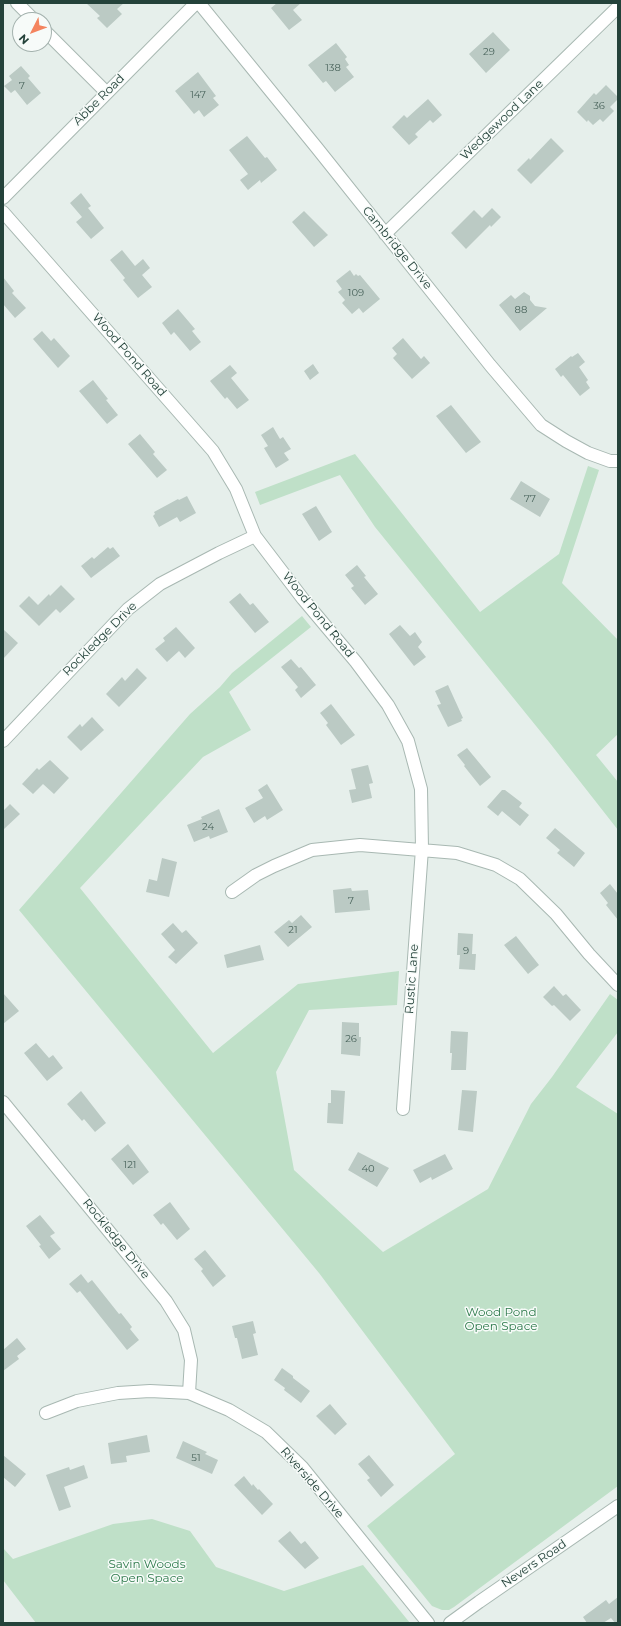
<!DOCTYPE html>
<style>
body{margin:0}
#map{position:relative;width:621px;height:1626px;overflow:hidden;background:#e6efeb;font-family:Montserrat,sans-serif}
canvas{display:block}
.frame{position:absolute;inset:0;border:4px solid #24423a;pointer-events:none}
.north{position:absolute;left:12px;top:12px;width:40px;height:40px;box-sizing:border-box;background:#f7fbf9;border:1px solid #a3b1ad;border-radius:50%;rotate:228deg;font-size:11px;font-weight:700;line-height:16px;text-align:center;color:#24423a}
.north::after{content:'';display:block;margin:auto;width:14px;height:18px;background:#f4845f;clip-path:polygon(50% 0,100% 100%,50% 72%,0 100%)}
</style>
<div id="map">
<canvas width="621" height="1626"></canvas>
<div class="frame"></div>
<div class="north">N</div>
</div>
<script>
const g = document.querySelector('canvas').getContext('2d');
g.lineJoin = 'round';
function fillPath(path, color) { g.fillStyle = color; g.fill(path, 'evenodd'); }
const shape = rows => new Path2D(rows.map(r => 'M' + r).join(''));
function strokePath(path, color, width, dash) { g.strokeStyle = color; g.lineWidth = width; g.lineCap = dash ? 'butt' : 'round'; g.setLineDash(dash || []); g.stroke(path); }
function write(font, color, halo, rows, align = 'center') {
  g.font = font + ' Montserrat,sans-serif'; g.lineWidth = 3; g.setLineDash([]); g.textBaseline = 'middle'; g.strokeStyle = halo; g.fillStyle = color; for (const [text, x, y, turn = 0] of rows) {
    g.save(); g.translate(x, y); g.rotate((+turn || 0) * Math.PI / 180); g.textAlign = isNaN(turn) ? turn : align; if (halo) g.strokeText(text, 0, 0); g.fillText(text, 0, 0); g.restore();
  }
}
fillPath(shape([
 [355,454,480,612,559,554,588,466,599,470,562,583,618,640,618,734,596,755,618,782,618,830,549,742,375,527,340,475,260,505,255,492],
 [302,616,311,627,229,692,251,730,203,757,80,888,213,1053,298,984,399,971,397,1005,309,1010,276,1072,294,1170,383,1252,488,1189,531,1104,552,1077,610,994,618,1000,618,1032,576,1087,618,1114,618,1486,454,1607,449,1610,442,1610,432,1606,367,1526,455,1454,319,1273,19,910,190,714,220,687,232,673],
 [152,1519,190,1531,216,1567,284,1591,363,1565,410,1623,36,1623,3,1580,3,1548,13,1559,113,1524]
]), '#bfe0c8');
fillPath(shape([
 [86,3,124,3,117,9,122,14,107,28,97,18,100,16],
 [277,3,301,3,293,10,302,20,289,30,271,8],
 [493,32,510,50,486,73,469,54],
 [336,43,347,57,345,59,349,65,346,67,354,77,335,92,326,81,323,83,308,65],
 [21,66,30,76,28,78,41,93,27,105,15,90,11,93,4,86,12,80,9,76],
 [198,72,216,96,213,98,219,105,204,117,199,110,194,114,175,91],
 [606,85,618,97,618,99,610,107,614,111,603,122,600,119,593,125,588,120,587,122,577,112,594,93,596,95],
 [428,99,442,115,433,123,430,120,415,134,418,137,409,145,392,127,404,115,407,118],
 [247,136,265,158,267,157,277,170,261,183,260,180,248,190,240,180,248,174,229,150],
 [551,138,564,151,531,184,517,170,529,158,530,160],
 [81,193,91,206,88,208,104,228,91,239,76,222,82,217,70,203],
 [492,208,501,217,491,227,490,225,466,249,451,233,474,210,482,218],
 [304,211,328,235,314,247,292,222],
 [122,250,135,266,143,259,150,268,142,275,152,287,138,298,123,280,125,278,110,260],
 [350,270,354,276,356,274,358,276,360,275,380,299,363,313,359,308,352,314,342,303,345,300,338,292,342,289,336,281],
 [3,277,14,291,12,293,26,308,15,318,3,304],
 [524,292,530,296,530,300,535,306,547,308,520,331,499,305,511,295,515,299],
 [178,309,195,329,192,331,201,342,190,351,174,332,171,335,162,323],
 [42,331,51,341,54,338,70,356,58,368,33,339],
 [403,338,421,359,424,356,430,363,412,379,393,358,397,354,392,348],
 [578,353,585,362,579,367,588,380,586,382,590,388,580,396,563,375,561,377,555,369,571,356,572,357],
 [313,364,319,373,310,380,304,371],
 [230,365,237,373,231,378,249,400,237,409,227,397,225,399,210,381],
 [93,380,108,399,106,400,118,415,107,424,79,391],
 [451,405,481,442,466,453,436,416],
 [273,427,280,439,283,437,291,449,284,453,289,460,276,468,264,448,268,446,261,435],
 [140,434,155,452,153,454,167,470,157,478,128,444],
 [521,481,550,499,540,517,510,499],
 [187,496,196,513,180,522,177,517,159,527,153,516,155,514,154,512,178,499,179,500],
 [316,506,332,532,319,541,302,514],
 [108,547,110,549,113,547,120,556,91,578,81,566,92,557,94,559],
 [357,565,366,576,364,577,378,594,365,605,351,588,354,586,345,575],
 [61,585,75,599,60,613,56,609,39,626,19,606,29,596,38,605,49,594,50,596],
 [240,593,250,605,253,603,269,622,255,633,229,602],
 [400,625,410,636,415,632,422,642,418,647,426,657,414,666,389,634],
 [176,627,195,648,185,658,179,651,167,662,155,649,165,641,163,638],
 [3,629,18,643,3,659],
 [291,659,299,668,301,667,316,685,301,698,295,690,298,687,281,667],
 [137,668,147,678,119,707,106,694,122,677,125,681],
 [448,685,463,718,461,719,462,721,448,727,437,705,441,704,435,691],
 [331,704,355,735,341,745,326,725,328,723,320,713],
 [92,717,104,730,81,751,67,737,80,724,82,727],
 [467,748,491,777,480,786,464,766,465,765,457,755],
 [50,760,69,778,54,794,43,784,33,794,22,784,37,768,39,770],
 [368,765,373,783,369,784,372,798,352,803,349,790,356,789,351,769],
 [267,784,283,810,267,820,265,816,254,823,245,808,263,798,258,790],
 [502,790,505,790,522,803,519,807,529,815,520,826,502,811,498,816,487,807],
 [10,804,20,814,3,830,3,811],
 [219,809,228,832,210,839,209,836,194,842,187,825,202,819,201,817],
 [555,828,585,853,574,867,557,853,560,850,546,838],
 [162,858,177,862,169,897,146,892,149,879,157,881],
 [610,884,618,894,618,920,606,905,608,903,600,893],
 [351,888,352,891,368,890,370,910,335,913,333,890],
 [301,915,312,927,288,947,274,932,289,920,292,923],
 [173,923,182,933,186,930,198,943,176,964,168,957,175,950,161,934],
 [458,933,473,934,472,954,476,954,475,970,459,969,460,955,457,955],
 [516,936,539,965,528,974,504,945],
 [260,945,264,960,227,968,224,955],
 [554,986,563,996,566,994,581,1010,570,1021,554,1005,552,1006,543,997],
 [3,993,19,1011,3,1024],
 [342,1022,359,1023,359,1037,361,1037,360,1056,341,1054],
 [451,1031,468,1032,466,1070,451,1070,452,1053,450,1053],
 [36,1043,49,1058,53,1055,63,1068,47,1081,24,1053],
 [331,1090,345,1091,343,1124,327,1123,328,1103,331,1103],
 [462,1090,477,1091,473,1132,458,1130],
 [81,1091,106,1123,95,1132,84,1119,82,1121,67,1104],
 [128,1144,149,1172,133,1185,111,1159],
 [358,1152,389,1168,377,1187,348,1170],
 [445,1154,453,1169,432,1180,431,1177,420,1183,413,1170],
 [170,1202,190,1229,177,1240,163,1223,161,1225,153,1215],
 [40,1215,55,1233,50,1236,61,1249,49,1259,39,1246,41,1245,26,1226],
 [205,1250,226,1276,213,1287,201,1271,203,1269,194,1259],
 [81,1274,88,1283,92,1280,119,1314,121,1313,132,1327,130,1329,139,1340,127,1350,80,1291,77,1293,69,1284],
 [253,1321,256,1333,253,1334,258,1355,242,1359,237,1338,235,1338,232,1326],
 [17,1338,26,1349,17,1356,19,1359,3,1371,3,1350],
 [282,1368,293,1376,293,1378,310,1391,301,1403,284,1390,285,1388,274,1380],
 [330,1404,347,1424,335,1435,316,1416],
 [147,1435,150,1452,126,1456,127,1462,111,1464,108,1443],
 [183,1441,207,1452,205,1454,218,1460,212,1474,176,1458],
 [3,1455,26,1474,15,1487,3,1477],
 [369,1455,394,1485,381,1497,367,1480,370,1478,358,1464],
 [84,1465,88,1478,64,1487,71,1507,59,1511,46,1475,69,1467,70,1470],
 [244,1476,252,1486,253,1484,258,1490,259,1489,273,1504,262,1515,234,1485],
 [290,1531,301,1544,305,1541,319,1558,305,1569,278,1541],
 [618,1597,618,1623,615,1623,611,1618,603,1623,587,1623,583,1617,606,1600,609,1604]
]), '#bbcac4');
const minor = shape([
 [17,3,34,20],
 [199,3,317,148,490,365,541,425,566,441,588,453,610,461,618,461],
 [44,30,106,92],
 [3,198,196,3],
 [3,212,213,451,236,489,255,536,303,599,356,662,388,705,408,741,421,789,422,849,403,1109],
 [385,234,618,7],
 [3,741,128,609,160,584,219,553,255,536],
 [232,892,256,875,274,866,312,850,360,845,457,853,496,865,520,879,556,914,589,954,618,985],
 [3,1102,166,1301,184,1330,191,1360,189,1393],
 [46,1413,77,1401,118,1393,150,1391,189,1393,229,1410,266,1432,302,1467,428,1623],
 [450,1623,479,1602,618,1506]
]);
strokePath(minor, '#a8b8b2', 14);
strokePath(minor, '#fff', 12);
write('10px', '#4a645c', null, [
 ["29",489,52],
 ["138",333,68],
 ["7",22,86],
 ["147",198,95],
 ["36",599,106],
 ["109",356,293],
 ["88",521,310],
 ["77",530,499],
 ["24",208,827],
 ["7",351,901],
 ["21",293,930],
 ["9",466,951],
 ["26",351,1039],
 ["121",130,1165],
 ["40",368,1169],
 ["51",196,1458]
]);
write('12px', '#24423a', '#f7fbf9', [
 ["Abbe Road",99,100,-45],
 ["Wedgewood Lane",502,120,-44],
 ["Cambridge Drive",397,248,51],
 ["Wood Pond Road",129,355,49],
 ["Wood Pond Road",318,615,51],
 ["Rockledge Drive",100,639,-45],
 ["Rustic Lane",412,979,-86],
 ["Rockledge Drive",116,1239,51],
 ["Riverside Drive",312,1483,49],
 ["Nevers Road",534,1564,-34]
]);
write('12px', '#2d7a4b', '#f7fbf9', [
 ["Wood Pond",501,1312],
 ["Open Space",501,1326],
 ["Savin Woods",147,1564],
 ["Open Space",147,1578]
]);
</script>
